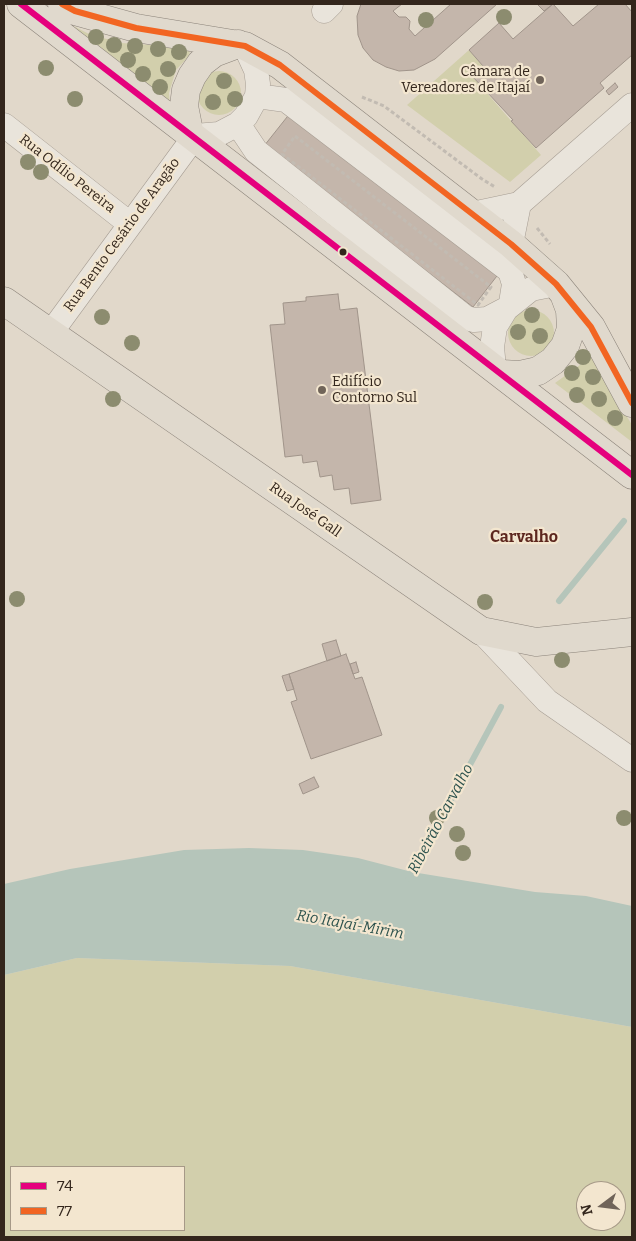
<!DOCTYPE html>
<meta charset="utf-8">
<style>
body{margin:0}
#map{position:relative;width:636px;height:1241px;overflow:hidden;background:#e1d8ca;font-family:Bitter,serif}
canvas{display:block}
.frame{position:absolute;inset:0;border:5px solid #33261c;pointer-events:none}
.legend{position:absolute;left:10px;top:1166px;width:175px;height:65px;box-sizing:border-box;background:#f3e6cf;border:1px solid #a69987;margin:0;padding:6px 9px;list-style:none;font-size:15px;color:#33261c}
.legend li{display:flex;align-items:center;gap:10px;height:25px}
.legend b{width:25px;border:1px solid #a69987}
.north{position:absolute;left:576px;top:1181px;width:50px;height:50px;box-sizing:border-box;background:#f3e6cf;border:1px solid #a69987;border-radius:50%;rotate:255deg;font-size:14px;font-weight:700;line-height:20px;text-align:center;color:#33261c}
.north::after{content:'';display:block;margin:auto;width:18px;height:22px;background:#706459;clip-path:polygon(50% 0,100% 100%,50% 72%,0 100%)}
</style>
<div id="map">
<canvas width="636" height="1241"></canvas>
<div class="frame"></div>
<ul class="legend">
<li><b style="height:6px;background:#e5007d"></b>74</li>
<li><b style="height:6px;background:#f26522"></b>77</li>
</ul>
<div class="north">N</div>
</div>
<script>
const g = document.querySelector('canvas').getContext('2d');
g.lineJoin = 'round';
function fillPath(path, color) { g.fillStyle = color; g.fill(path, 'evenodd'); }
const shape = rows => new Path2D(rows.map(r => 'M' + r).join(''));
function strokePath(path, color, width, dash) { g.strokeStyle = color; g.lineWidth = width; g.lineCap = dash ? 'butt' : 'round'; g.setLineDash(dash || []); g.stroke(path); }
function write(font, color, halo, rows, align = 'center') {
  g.font = font + ' Bitter,serif'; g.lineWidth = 4.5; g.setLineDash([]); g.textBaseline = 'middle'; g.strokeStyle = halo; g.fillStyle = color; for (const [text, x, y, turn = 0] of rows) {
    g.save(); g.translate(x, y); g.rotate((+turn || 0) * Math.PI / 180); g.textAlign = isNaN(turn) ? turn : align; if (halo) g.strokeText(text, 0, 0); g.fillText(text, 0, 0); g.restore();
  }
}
fillPath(shape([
 [54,16,89,34,121,43,185,47,189,49,190,55,176,70,169,93,170,109],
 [469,50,483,66,472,76,541,155,510,182,407,105],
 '197 93a22 22 0 1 1 44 0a22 22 0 1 1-44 0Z',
 '508 333a23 23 0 1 1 46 0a23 23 0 1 1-46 0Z',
 [591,350,614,395,632,425,632,442,555,383,584,362],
 [77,958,290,966,632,1027,632,1237,4,1237,4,975],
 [11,1167,184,1167,184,1230,11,1230],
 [586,1191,616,1191,616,1221,586,1221]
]), '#d2cfac');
fillPath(shape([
 [249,848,303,850,358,858,412,872,535,892,586,896,632,906,632,1027,290,966,77,958,4,975,4,884,70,869,184,850]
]), '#b5c5ba');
strokePath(shape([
 [559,601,624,521],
 [409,878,501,707]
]), '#b5c5ba', 6);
const building = shape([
 [361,4,402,4,393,11,399,17,406,17,410,21,409,29,415,36,451,4,497,4,435,59,414,70,399,71,386,67,373,60,363,48,358,35,357,16,361,4],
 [537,4,553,4,544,11,537,4],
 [553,4,573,26,599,4,625,4,632,12,632,55,600,83,604,88,536,148,511,121,513,120,472,76,483,66,469,50,499,23,513,39,553,4],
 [615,83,618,87,609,95,606,91,615,83],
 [291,112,500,272,473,307,264,146,291,112],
 [338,294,340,310,357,308,381,500,351,504,349,488,334,490,332,475,320,477,317,461,303,463,302,455,285,457,270,325,285,324,283,303,306,301,306,297,338,294],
 [336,640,341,656,327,661,322,644,336,640],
 [346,654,355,679,362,677,382,735,311,759,291,702,297,700,289,674,346,654],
 [356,662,359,672,353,674,350,664,356,662],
 [289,674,294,689,287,691,282,676,289,674],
 [314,777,319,787,303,794,299,784,314,777]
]);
fillPath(building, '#c4b6ab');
strokePath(building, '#a0948a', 1);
const minor = shape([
 [324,11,331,4],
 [257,96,286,100,510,271,514,284,511,303],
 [238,124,256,151,466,318,474,320,487,319,506,309],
 [4,125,130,224],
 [472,214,519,204,632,105],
 [511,244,519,204],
 [50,334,195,136,219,134,238,124,246,116,257,96,258,84,256,70,245,46],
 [494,368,492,347,495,327,506,309,531,289,556,284],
 [481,631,547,701,632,760]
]);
const major = shape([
 [21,4,632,475],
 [62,4,75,11,136,28,245,46,280,65,511,244,556,284,591,327,632,403],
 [189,131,184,106,186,90,192,76,201,63,214,53,238,44],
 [4,301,481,631,536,642,632,632],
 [502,374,520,375,538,371,553,361,565,346,571,329,570,310,564,294]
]);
strokePath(minor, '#a69d93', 25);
strokePath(major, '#8b837a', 29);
strokePath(shape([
 [362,97,384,106,482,179,495,187],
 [295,136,491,287,478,305,282,154,295,136],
 [537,228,550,244]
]), '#c2bbb2', 3, [4, 2.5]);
strokePath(minor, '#e9e4db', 24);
strokePath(major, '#e0d9cd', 28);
strokePath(shape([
 [21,4,632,475]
]), '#e5007d', 6);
strokePath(shape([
 [62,4,75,11,136,28,245,46,280,65,511,244,556,284,591,327,632,403]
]), '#f26522', 6);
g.fillStyle = '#8c8c6f';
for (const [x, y] of [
 [504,17],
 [426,20],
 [96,37],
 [114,45],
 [135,46],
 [158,49],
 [179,52],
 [128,60],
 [46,68],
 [168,69],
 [143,74],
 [224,81],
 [160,87],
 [75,99],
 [235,99],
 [213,102],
 [28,162],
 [41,172],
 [532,315],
 [102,317],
 [518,332],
 [540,336],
 [132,343],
 [583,357],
 [572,373],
 [593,377],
 [577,395],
 [113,399],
 [599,399],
 [615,418],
 [17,599],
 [485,602],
 [562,660],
 [437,818],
 [624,818],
 [457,834],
 [463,853]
]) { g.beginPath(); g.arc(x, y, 8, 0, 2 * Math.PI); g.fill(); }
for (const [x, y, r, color] of [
 [540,80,5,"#706459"],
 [343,252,4.5,"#33261c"],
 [322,390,5,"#706459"]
]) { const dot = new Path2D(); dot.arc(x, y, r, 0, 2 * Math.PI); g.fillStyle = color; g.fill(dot); strokePath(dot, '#f3e6cf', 2); }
write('14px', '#33261c', '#f3e6cf', [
 ["Câmara de",530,72],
 ["Vereadores de Itajaí",530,88],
 ["Edifício",332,382,"left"],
 ["Contorno Sul",332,398,"left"]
], 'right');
write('14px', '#33261c', '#f3e6cf', [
 ["Rua Odílio Pereira",67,174,38],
 ["Rua Bento Cesário de Aragão",122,235,-54],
 ["Rua José Gall",305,510,35]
]);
write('italic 15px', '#2c524d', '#f3e6cf', [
 ["Ribeirão Carvalho",441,819,-62],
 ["Rio Itajaí-Mirim",350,925,10]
]);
write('bold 16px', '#5d271e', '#f3e6cf', [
 ["Carvalho",524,538]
]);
</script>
